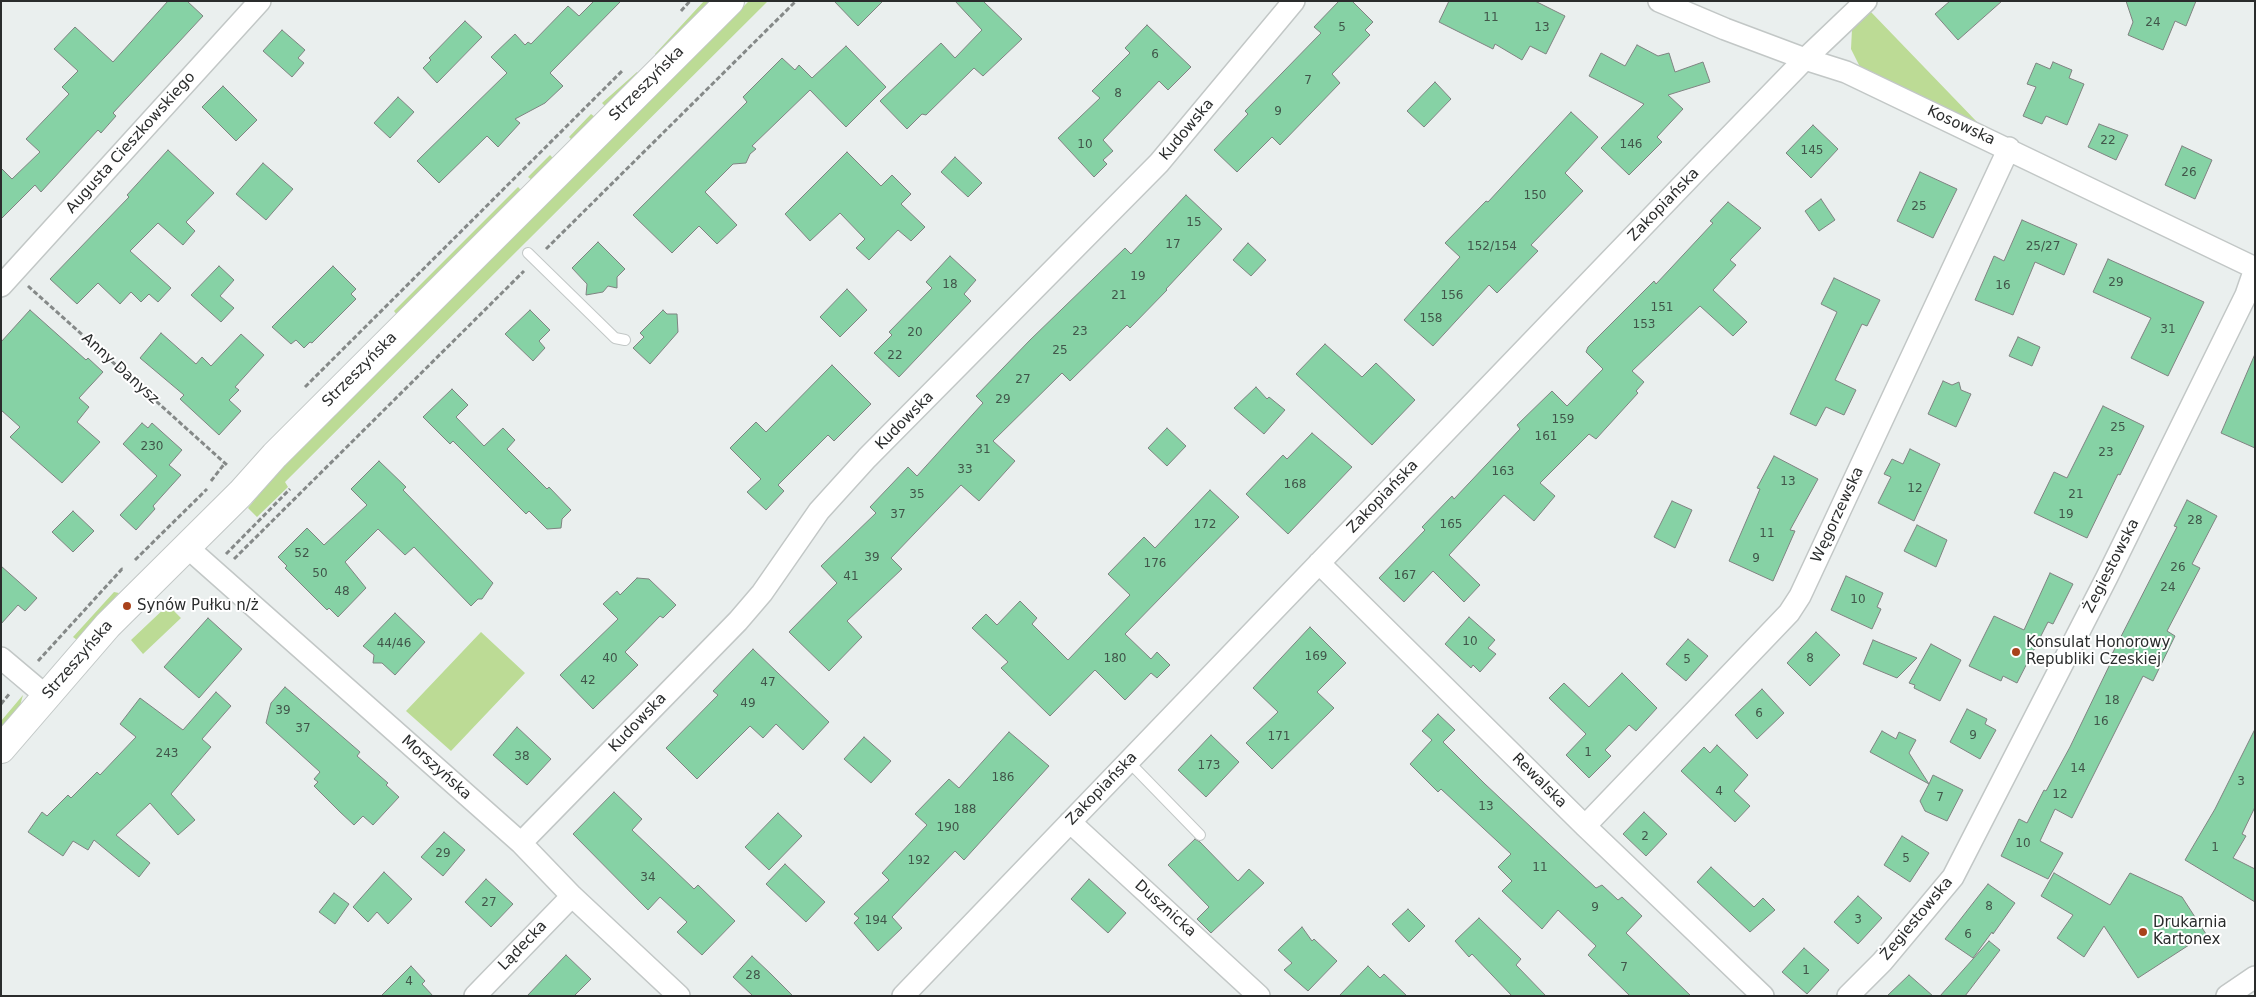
<!DOCTYPE html>
<meta charset="utf-8">
<style>
body{margin:0}
#map{position:relative;width:2256px;height:997px;overflow:hidden;background:#eaefee;font-family:"DejaVu Sans",sans-serif}
canvas{display:block}
.frame{position:absolute;inset:0;border:2px solid #2a2c2c;pointer-events:none}
</style>
<div id="map">
<canvas width="2256" height="997"></canvas>
<div class="frame"></div>
</div>
<script>
const g = document.querySelector('canvas').getContext('2d');
g.lineJoin = 'round';
function fillPath(path, color) { g.fillStyle = color; g.fill(path, 'evenodd'); }
const shape = rows => new Path2D(rows.map(r => 'M' + r).join(''));
function strokePath(path, color, width, dash) { g.strokeStyle = color; g.lineWidth = width; g.lineCap = dash ? 'butt' : 'round'; g.setLineDash(dash || []); g.stroke(path); }
function write(font, color, halo, rows, align = 'center') {
  g.font = font + ' "DejaVu Sans",sans-serif'; g.lineWidth = 4; g.setLineDash([]); g.textBaseline = 'middle'; g.strokeStyle = halo; g.fillStyle = color; for (const [text, x, y, turn = 0] of rows) {
    g.save(); g.translate(x, y); g.rotate((+turn || 0) * Math.PI / 180); g.textAlign = isNaN(turn) ? turn : align; if (halo) g.strokeText(text, 0, 0); g.fillText(text, 0, 0); g.restore();
  }
}
fillPath(shape([
 [704,1,711,1,656,56,655,54],
 [749,1,768,1,285,482,288,487,257,517,248,508,280,469],
 [1870,11,1978,123,1860,67,1851,49,1852,29],
 [637,72,638,74,605,106,602,103],
 [591,114,595,117,572,140,569,137],
 [550,155,553,158,532,180,528,177],
 [518,187,521,190,397,315,394,311],
 [114,592,119,593,77,640,73,637],
 [168,605,181,618,143,654,131,640],
 [481,632,525,673,451,751,406,711],
 [23,695,19,709,1,730,1,721]
]), '#bcdb95');
const building = shape([
 [168,1,187,1,203,16,113,113,116,116,101,133,98,130,41,192,35,185,1,219,1,168,12,179,40,152,26,139,69,94,62,87,78,71,54,49,75,27,113,62,168,1],
 [594,1,621,1,550,73,563,86,545,103,515,119,520,123,498,147,487,136,439,183,417,161,507,73,491,57,515,34,525,45,528,42,531,44,568,6,579,16,594,1],
 [834,1,883,1,858,26,834,1],
 [955,1,983,1,1022,39,983,76,974,68,926,115,922,114,907,129,880,101,941,43,955,58,982,30,955,1],
 [1339,1,1352,1,1373,22,1365,30,1370,35,1332,74,1340,83,1311,113,1280,145,1272,137,1237,172,1214,150,1248,114,1245,111,1321,33,1314,27,1339,1],
 [1449,1,1535,1,1565,16,1546,54,1530,46,1522,60,1495,44,1493,49,1439,22,1449,1],
 [1950,1,2002,1,1958,40,1935,14,1950,1],
 [2126,1,2196,1,2186,26,2175,21,2163,50,2128,35,2133,22,2126,1],
 [465,21,482,37,437,83,423,68,431,60,429,58,465,21],
 [1147,25,1191,67,1168,90,1159,81,1103,140,1113,151,1103,160,1107,164,1094,177,1058,138,1100,98,1092,91,1130,53,1125,48,1147,25],
 [282,30,305,50,298,58,304,63,292,77,263,51,282,30],
 [1637,45,1658,56,1669,53,1675,72,1703,62,1710,82,1668,95,1683,109,1657,137,1662,142,1629,175,1601,148,1644,104,1589,76,1601,53,1625,66,1637,45],
 [846,46,886,87,846,127,810,90,752,146,756,149,750,154,746,163,733,164,705,192,737,225,717,244,699,226,672,253,633,215,747,102,743,97,782,58,795,70,799,65,812,78,846,46],
 [2053,62,2072,70,2069,78,2084,84,2067,125,2046,116,2042,124,2023,116,2036,87,2027,84,2036,63,2050,69,2053,62],
 [1435,82,1451,99,1424,127,1407,111,1435,82],
 [223,86,257,120,236,141,202,107,223,86],
 [398,97,414,112,390,138,374,123,398,97],
 [1571,112,1598,137,1565,173,1583,191,1531,245,1538,251,1497,293,1489,285,1433,346,1404,320,1460,257,1445,243,1486,201,1488,202,1571,112],
 [2099,124,2128,135,2116,160,2088,147,2099,124],
 [1813,125,1838,149,1811,178,1786,153,1813,125],
 [2182,146,2212,160,2195,199,2165,185,2182,146],
 [168,150,214,193,186,222,195,231,183,245,158,223,130,251,171,288,158,302,149,294,141,302,131,292,120,304,98,283,77,304,50,279,129,197,127,195,168,150],
 [847,152,881,186,892,175,911,194,901,204,925,227,911,241,898,230,869,260,856,248,865,239,840,213,810,241,785,214,847,152],
 [955,157,982,183,968,197,941,172,955,157],
 [263,163,293,189,266,220,236,194,263,163],
 [1920,172,1957,189,1933,238,1897,221,1920,172],
 [1186,195,1222,229,1166,289,1167,290,1130,328,1127,325,1070,381,1062,373,993,441,1015,461,979,501,961,485,891,558,902,569,847,621,862,637,829,671,789,632,837,583,821,566,876,513,870,507,908,467,917,476,983,403,976,396,1030,340,1125,248,1131,254,1186,195],
 [1821,199,1835,220,1819,231,1805,211,1821,199],
 [1728,202,1761,228,1730,260,1736,265,1713,290,1747,322,1733,336,1700,306,1632,371,1644,382,1636,391,1638,393,1596,439,1589,434,1540,483,1555,496,1534,521,1504,495,1449,555,1480,585,1464,602,1433,571,1404,602,1379,578,1425,530,1422,527,1452,496,1454,499,1520,429,1517,425,1552,391,1567,406,1603,369,1586,352,1588,347,1654,281,1656,284,1713,223,1710,221,1728,202],
 [2022,220,2077,244,2064,275,2035,262,2013,315,1975,300,1994,256,2004,261,2022,220],
 [598,242,625,269,617,277,617,288,608,286,603,292,586,295,587,284,572,268,598,242],
 [1248,243,1266,260,1251,276,1233,260,1248,243],
 [950,256,976,280,964,294,971,301,899,377,874,353,892,335,889,332,932,288,926,282,950,256],
 [2108,259,2204,302,2168,376,2131,358,2151,318,2093,292,2108,259],
 [219,266,234,280,220,296,234,308,221,322,191,295,219,266],
 [333,266,356,289,351,294,356,299,312,343,310,342,304,348,296,340,291,344,272,327,333,266],
 [1834,278,1880,300,1867,326,1862,324,1835,380,1856,390,1844,415,1826,407,1816,426,1790,414,1837,312,1821,304,1834,278],
 [847,289,867,310,840,337,820,317,847,289],
 [30,310,86,360,88,358,103,372,79,398,89,407,77,422,100,442,62,483,10,437,20,427,1,410,1,342,30,310],
 [530,310,550,330,539,341,545,348,533,361,505,334,530,310],
 [663,310,667,314,677,314,678,332,650,364,633,348,644,337,640,333,663,310],
 [161,333,196,364,202,357,211,366,241,334,264,355,235,387,239,390,229,400,241,411,219,435,180,399,184,395,140,358,161,333],
 [2018,337,2040,347,2032,366,2009,356,2018,337],
 [1325,344,1362,377,1376,363,1415,400,1372,445,1296,374,1325,344],
 [2255,354,2255,448,2221,433,2255,354],
 [832,365,871,404,834,441,828,435,778,485,784,491,766,510,747,492,761,479,730,448,756,422,766,432,832,365],
 [1943,381,1952,385,1959,382,1961,390,1971,394,1956,427,1928,414,1943,381],
 [1256,387,1267,399,1269,397,1285,410,1264,434,1234,408,1256,387],
 [452,389,468,405,456,417,484,446,503,428,515,440,507,449,547,489,549,487,571,510,562,519,561,528,547,529,529,511,526,514,453,441,450,444,423,417,452,389],
 [2103,406,2144,426,2120,475,2118,474,2087,538,2034,513,2054,472,2067,478,2103,406],
 [142,423,148,428,152,423,182,450,169,465,181,475,153,506,155,509,136,530,120,515,157,476,123,444,142,423],
 [1167,428,1186,446,1167,466,1148,448,1167,428],
 [1312,433,1352,467,1288,534,1246,494,1283,455,1287,459,1312,433],
 [1910,449,1940,464,1914,521,1878,503,1891,477,1884,474,1892,459,1903,464,1910,449],
 [1774,456,1818,479,1790,530,1795,531,1773,581,1729,561,1760,489,1757,488,1774,456],
 [379,461,406,487,403,490,493,583,482,599,478,599,471,606,414,547,405,555,378,529,345,562,366,588,338,617,329,608,327,610,285,568,287,566,278,557,307,528,324,545,367,505,351,489,379,461],
 [1210,490,1239,517,1125,634,1151,659,1157,652,1170,665,1157,678,1151,673,1125,700,1095,670,1050,716,1001,668,1008,662,972,628,986,614,997,625,1020,601,1037,618,1032,624,1068,660,1130,595,1108,574,1144,537,1155,548,1210,490],
 [2187,500,2217,516,2192,564,2200,568,2167,631,2175,636,2153,681,2143,676,2072,818,2055,809,2040,841,2063,853,2048,879,2001,856,2019,819,2027,823,2044,790,2046,791,2070,747,2112,660,2110,658,2177,527,2174,526,2187,500],
 [1672,501,1692,510,1675,548,1654,537,1672,501],
 [73,511,94,531,73,552,52,532,73,511],
 [1917,525,1947,540,1936,567,1904,551,1917,525],
 [1,566,37,598,25,611,18,605,1,624,1,566],
 [2050,573,2073,584,2053,624,2048,622,2017,683,2003,676,2001,681,1969,666,1994,616,2024,630,2050,573],
 [1846,576,1883,593,1877,607,1881,609,1872,629,1831,610,1846,576],
 [637,578,649,579,676,605,663,618,660,616,625,652,638,665,593,709,560,675,618,619,603,604,617,591,620,595,637,578],
 [395,613,425,642,395,675,382,663,373,663,374,655,363,646,395,613],
 [1469,617,1495,640,1488,648,1496,654,1480,672,1473,665,1471,668,1445,644,1469,617],
 [208,618,242,649,199,698,164,667,208,618],
 [1310,627,1346,663,1317,692,1334,708,1272,769,1246,743,1278,712,1253,688,1310,627],
 [1816,632,1840,655,1810,686,1787,663,1816,632],
 [1688,639,1708,656,1686,681,1666,664,1688,639],
 [1873,640,1917,658,1897,678,1863,664,1873,640],
 [1931,644,1961,660,1940,701,1914,688,1915,685,1909,683,1931,644],
 [753,649,829,722,803,750,776,724,763,738,750,726,697,779,666,748,718,695,713,691,753,649],
 [1622,673,1657,708,1636,731,1629,725,1605,750,1611,756,1589,778,1566,755,1586,734,1549,698,1564,683,1589,707,1622,673],
 [285,687,360,752,357,756,388,783,386,785,399,797,373,825,363,816,354,825,340,812,314,786,318,782,314,779,320,772,266,723,271,703,285,687],
 [1762,689,1784,713,1757,739,1735,715,1762,689],
 [216,692,231,706,202,739,211,747,171,794,195,820,178,835,150,803,116,835,150,863,139,877,94,840,88,850,73,841,63,856,28,832,42,812,47,816,68,795,71,798,97,772,100,775,136,737,120,724,140,698,183,730,216,692],
 [1967,709,1987,719,1985,724,1996,730,1980,759,1950,742,1967,709],
 [1438,714,1455,730,1443,742,1485,784,1596,888,1602,885,1618,900,1622,897,1642,916,1626,933,1691,996,1630,996,1588,955,1596,946,1558,910,1542,929,1502,891,1512,881,1498,867,1511,854,1441,789,1438,792,1410,764,1432,740,1422,731,1438,714],
 [517,727,551,759,527,785,493,755,517,727],
 [2255,729,2255,807,2242,834,2246,836,2233,858,2255,869,2255,902,2185,860,2215,809,2255,729],
 [1882,731,1896,739,1899,732,1916,740,1909,753,1929,784,1933,775,1963,790,1947,821,1925,811,1920,801,1929,784,1870,752,1882,731],
 [1009,732,1049,766,964,860,955,851,892,917,902,928,878,951,854,923,859,918,854,914,889,880,882,873,927,825,915,814,949,779,959,788,1009,732],
 [1211,735,1239,762,1206,797,1178,770,1211,735],
 [864,737,891,761,871,783,844,759,864,737],
 [1717,745,1748,775,1734,791,1750,806,1735,822,1681,771,1704,747,1710,753,1717,745],
 [614,792,642,819,632,830,694,889,698,885,735,921,702,955,677,932,687,922,660,897,648,910,573,834,614,792],
 [1644,812,1667,834,1646,856,1623,834,1644,812],
 [778,813,802,836,769,870,745,847,778,813],
 [444,832,465,850,443,876,421,857,444,832],
 [1902,836,1929,853,1910,882,1884,865,1902,836],
 [1195,839,1200,842,1238,881,1249,869,1264,883,1211,933,1197,919,1209,907,1168,865,1195,839],
 [785,864,825,902,806,922,766,884,785,864],
 [1711,867,1754,907,1763,898,1775,910,1750,932,1697,882,1711,867],
 [384,872,412,899,388,924,377,912,368,922,353,907,384,872],
 [2054,873,2110,905,2130,873,2182,897,2206,934,2138,978,2104,926,2084,957,2057,938,2073,915,2041,896,2054,873],
 [486,879,513,904,491,927,465,902,486,879],
 [1089,879,1126,913,1108,933,1071,899,1089,879],
 [1988,884,2015,903,1993,934,1992,932,1973,958,1945,939,1988,884],
 [334,893,349,904,335,924,319,912,334,893],
 [1858,896,1882,918,1858,944,1834,922,1858,896],
 [1408,909,1425,926,1409,942,1392,924,1408,909],
 [1479,918,1521,959,1516,965,1546,996,1512,996,1472,954,1469,957,1455,941,1479,918],
 [1302,927,1312,941,1314,939,1337,961,1308,991,1284,970,1292,963,1278,950,1302,927],
 [1989,941,2000,950,1965,996,1940,996,1989,941],
 [1804,948,1829,970,1807,994,1782,972,1804,948],
 [566,955,591,979,574,996,527,996,566,955],
 [752,956,771,974,793,996,753,996,733,977,752,956],
 [411,966,425,981,422,984,433,996,381,996,411,966],
 [1368,966,1380,978,1384,974,1407,996,1339,996,1368,966],
 [1909,975,1933,996,1887,996,1909,975]
]);
fillPath(building, '#86d2a5');
strokePath(building, '#7f8381', 1);
const lane = shape([
 [528,253,615,338,625,340],
 [1129,762,1200,835]
]);
const street = shape([
 [1659,1,1725,29,1805,59,1846,72,2255,268],
 [1,286,260,1],
 [187,547,521,843,572,896,679,996],
 [1319,563,1585,826,1763,996],
 [1,658,46,696],
 [1070,822,1259,996],
 [1585,826,1789,613,1800,596,2009,148],
 [521,843,738,621,762,593,819,511,867,458,1159,163,1294,1],
 [475,996,572,896],
 [903,996,1699,168,1805,59,1866,1],
 [1848,996,1882,962,1953,877,2107,577,2246,295,2255,269],
 [2227,996,2255,977]
]);
const secondary = shape([
 [1,749,108,625,241,493,275,455,730,1]
]);
strokePath(lane, '#c2c7c6', 12);
strokePath(street, '#c2c7c6', 24);
strokePath(secondary, '#c2c7c6', 30);
strokePath(shape([
 [681,11,690,1],
 [546,249,796,1],
 [28,286,227,465],
 [305,387,622,71],
 [211,481,225,463],
 [226,554,290,489],
 [234,559,524,271],
 [135,560,207,489],
 [38,661,122,569,124,570],
 [1,704,10,693]
]), '#858988', 3, [5, 2.5]);
strokePath(lane, '#fff', 10);
strokePath(street, '#fff', 21);
strokePath(secondary, '#fff', 28);
for (const [x, y, r, color] of [
 [127,606,5,"#a9421b"],
 [2016,652,5,"#a9421b"],
 [2143,932,5,"#a9421b"]
]) { const dot = new Path2D(); dot.arc(x, y, r, 0, 2 * Math.PI); g.fillStyle = color; g.fill(dot); strokePath(dot, '#fff', 2); }
write('12px', '#41564a', null, [
 ["11",1491,18],
 ["24",2153,23],
 ["5",1342,28],
 ["13",1542,28],
 ["6",1155,55],
 ["7",1308,81],
 ["8",1118,94],
 ["9",1278,112],
 ["22",2108,141],
 ["10",1085,145],
 ["146",1631,145],
 ["145",1812,151],
 ["26",2189,173],
 ["150",1535,196],
 ["25",1919,207],
 ["15",1194,223],
 ["17",1173,245],
 ["152/154",1492,247],
 ["25/27",2043,247],
 ["19",1138,277],
 ["29",2116,283],
 ["18",950,285],
 ["16",2003,286],
 ["21",1119,296],
 ["156",1452,296],
 ["151",1662,308],
 ["158",1431,319],
 ["153",1644,325],
 ["31",2168,330],
 ["23",1080,332],
 ["20",915,333],
 ["25",1060,351],
 ["22",895,356],
 ["27",1023,380],
 ["29",1003,400],
 ["159",1563,420],
 ["25",2118,428],
 ["161",1546,437],
 ["230",152,447],
 ["31",983,450],
 ["23",2106,453],
 ["33",965,470],
 ["163",1503,472],
 ["13",1788,482],
 ["168",1295,485],
 ["12",1915,489],
 ["35",917,495],
 ["21",2076,495],
 ["37",898,515],
 ["19",2066,515],
 ["28",2195,521],
 ["172",1205,525],
 ["165",1451,525],
 ["11",1767,534],
 ["52",302,554],
 ["39",872,558],
 ["9",1756,559],
 ["176",1155,564],
 ["26",2178,568],
 ["50",320,574],
 ["167",1405,576],
 ["41",851,577],
 ["24",2168,588],
 ["48",342,592],
 ["10",1858,600],
 ["10",1470,642],
 ["44/46",394,644],
 ["169",1316,657],
 ["40",610,659],
 ["180",1115,659],
 ["8",1810,659],
 ["5",1687,660],
 ["42",588,681],
 ["47",768,683],
 ["18",2112,701],
 ["49",748,704],
 ["39",283,711],
 ["6",1759,714],
 ["16",2101,722],
 ["37",303,729],
 ["9",1973,736],
 ["171",1279,737],
 ["1",1588,753],
 ["243",167,754],
 ["38",522,757],
 ["173",1209,766],
 ["14",2078,769],
 ["186",1003,778],
 ["3",2241,782],
 ["4",1719,792],
 ["12",2060,795],
 ["7",1940,798],
 ["13",1486,807],
 ["188",965,810],
 ["190",948,828],
 ["2",1645,837],
 ["10",2023,844],
 ["1",2215,848],
 ["29",443,854],
 ["5",1906,859],
 ["192",919,861],
 ["11",1540,868],
 ["34",648,878],
 ["27",489,903],
 ["8",1989,907],
 ["9",1595,908],
 ["3",1858,920],
 ["194",876,921],
 ["6",1968,935],
 ["7",1624,968],
 ["1",1806,971],
 ["28",753,976],
 ["4",409,982]
]);
write('15px', '#2a2c2c', '#fff', [
 ["Strzeszyńska",647,84,-45],
 ["Kosowska",1961,126,25],
 ["Kudowska",1187,130,-50],
 ["Augusta Cieszkowskiego",131,143,-48],
 ["Zakopiańska",1664,205,-46],
 ["Anny Danysz",120,369,42],
 ["Strzeszyńska",360,370,-45],
 ["Kudowska",905,421,-45],
 ["Zakopiańska",1383,497,-46],
 ["Węgorzewska",1838,515,-65],
 ["Żegiestowska",2112,566,-63],
 ["Strzeszyńska",78,660,-49],
 ["Kudowska",638,723,-46],
 ["Morszyńska",436,768,42],
 ["Rewalska",1539,781,45],
 ["Zakopiańska",1102,789,-46],
 ["Dusznicka",1165,909,42],
 ["Żegiestowska",1917,919,-50],
 ["Lądecka",523,946,-46]
]);
write('15px', '#2a2c2c', '#fff', [
 ["Synów Pułku n/ż",137,606],
 ["Konsulat Honorowy",2026,643],
 ["Republiki Czeskiej",2026,660],
 ["Drukarnia",2153,923],
 ["Kartonex",2153,940]
], 'left');
</script>
